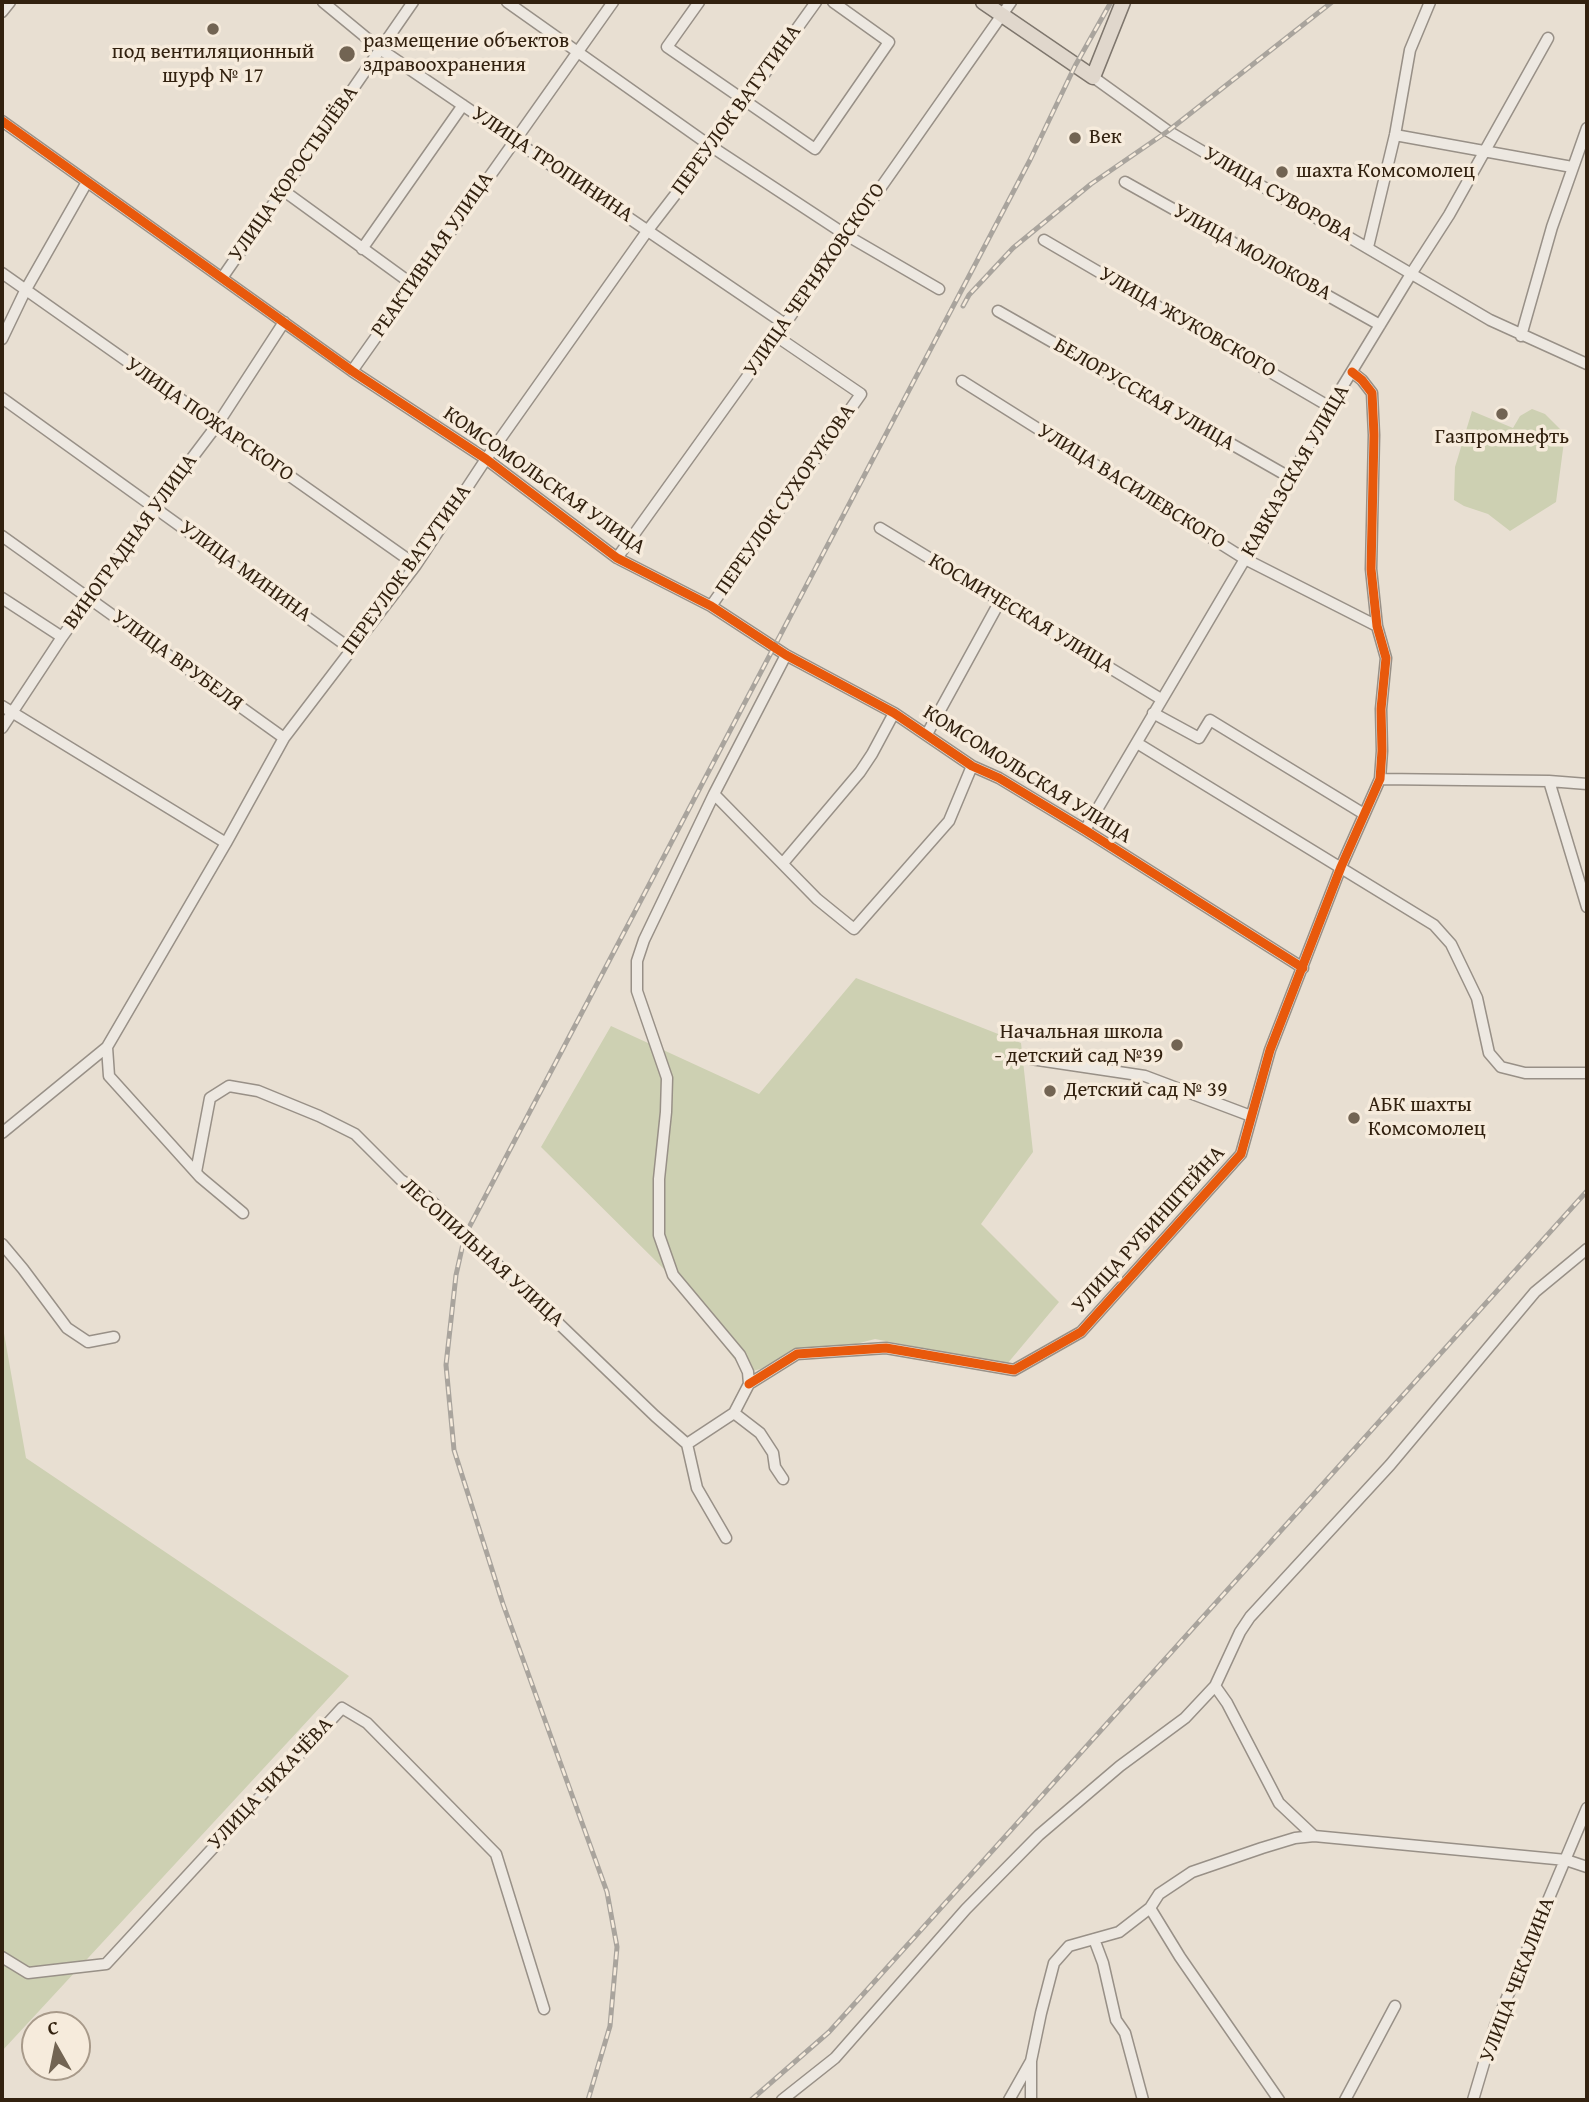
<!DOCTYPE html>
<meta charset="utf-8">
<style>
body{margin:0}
#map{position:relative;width:1589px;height:2102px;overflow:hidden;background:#e8dfd2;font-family:"Gentium Book Plus",serif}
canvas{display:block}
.frame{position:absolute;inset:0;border:4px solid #32210f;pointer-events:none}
.north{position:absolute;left:21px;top:2011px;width:70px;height:70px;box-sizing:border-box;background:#f6ebdc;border:2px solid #a89a8a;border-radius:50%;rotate:351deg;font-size:19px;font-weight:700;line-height:28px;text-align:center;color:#32210f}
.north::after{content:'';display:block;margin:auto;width:24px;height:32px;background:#726453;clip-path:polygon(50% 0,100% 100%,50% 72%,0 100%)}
</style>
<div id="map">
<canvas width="1589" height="2102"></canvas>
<div class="frame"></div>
<div class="north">С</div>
</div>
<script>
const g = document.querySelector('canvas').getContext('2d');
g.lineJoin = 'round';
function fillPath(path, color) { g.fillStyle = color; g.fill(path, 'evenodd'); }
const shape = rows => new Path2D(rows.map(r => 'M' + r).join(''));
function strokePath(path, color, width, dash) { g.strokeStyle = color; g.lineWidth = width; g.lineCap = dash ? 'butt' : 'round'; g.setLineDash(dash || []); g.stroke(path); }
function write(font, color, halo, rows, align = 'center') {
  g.font = font + ' "Gentium Book Plus",serif'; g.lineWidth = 7; g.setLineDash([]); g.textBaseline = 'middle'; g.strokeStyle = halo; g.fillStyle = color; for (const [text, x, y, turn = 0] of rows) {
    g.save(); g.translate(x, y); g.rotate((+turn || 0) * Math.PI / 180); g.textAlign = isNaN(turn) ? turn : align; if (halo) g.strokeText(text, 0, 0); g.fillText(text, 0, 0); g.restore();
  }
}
fillPath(shape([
 [1532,409,1545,414,1565,434,1556,502,1510,531,1488,514,1464,506,1454,500,1455,467,1472,411,1513,428,1520,416],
 [856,978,1021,1043,1033,1152,981,1224,1059,1302,1007,1364,875,1339,745,1373,670,1275,541,1147,611,1026,759,1094],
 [2,1322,26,1458,349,1676,2,2051]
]), '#cdd0b2');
const minor = shape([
 [323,2,380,49,785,324],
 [507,2,712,147,846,235,939,289],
 [699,2,667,47,815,149,889,42,833,2],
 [2,12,10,2],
 [1093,77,1168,131,1490,320,1587,364],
 [2,121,352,371,486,459,617,558,711,606,786,655,894,713,972,766,999,778,1085,830,1303,968],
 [1395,135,1572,167],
 [1125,182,1380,325],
 [284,191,412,284],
 [1044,240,1330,407],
 [1368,247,1395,135,1410,50,1430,2],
 [362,249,463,105],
 [2,273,416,565],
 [222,278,413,2],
 [998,311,1291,478],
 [1521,336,1552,227,1587,128],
 [2,339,25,291,87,182],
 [352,371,613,2],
 [962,381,1245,559,1377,626],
 [2,398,351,649],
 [880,528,1161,699],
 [2,536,284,738],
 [617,558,785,324,1011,2],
 [2,598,62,637],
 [711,606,861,394,776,336],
 [2,706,226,843],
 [1153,713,1199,738,1210,720,1364,814],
 [2,728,62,637,155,507,217,425,284,322],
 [927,734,1000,601],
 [1137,743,1434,925,1451,944,1477,998,1489,1053,1501,1067,1525,1073,1587,1073],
 [1380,779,1549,781,1587,784],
 [1549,781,1587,907],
 [714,794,817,899,854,929,949,821,972,766],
 [1085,830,1245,559,1330,407,1411,274,1449,215,1548,38],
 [783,863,860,772,872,754,894,713],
 [107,1047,109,1076,200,1177,243,1213],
 [1031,1059,1145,1076,1251,1116],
 [2,1133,107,1047,226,843,284,738,416,565,486,459,648,230,712,147,816,2],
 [196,1172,210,1098,229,1086,258,1091,319,1116,355,1134,401,1180,426,1196,655,1416,687,1444],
 [2,1244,23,1269,67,1328,88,1342,114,1337],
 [1587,1249,1535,1292,1390,1465,1250,1617,1240,1632,1215,1686,1227,1703,1279,1803,1314,1836,1566,1860,1587,1867],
 [749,1384,797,1354,886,1348,1014,1370,1081,1332,1241,1154,1270,1050,1341,867,1380,779,1382,751,1381,709,1386,658,1377,626,1371,569,1374,435,1372,393,1362,380,1352,372],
 [783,1479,775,1467,773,1453,760,1433,734,1413,749,1384,748,1372,740,1355,673,1275,659,1235,659,1179,666,1112,667,1078,637,991,637,961,644,940,714,794,786,655],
 [726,1538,697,1488,687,1444,734,1413],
 [1150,1908,1180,1957,1279,2100],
 [1094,1939,1103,1963,1116,2020,1125,2033,1143,2100],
 [2,1957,28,1973,106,1964,342,1708,367,1723,496,1854,544,2009],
 [782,2100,835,2058,966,1909,1039,1835,1120,1766,1185,1718,1215,1686],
 [1009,2100,1031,2061],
 [1031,2100,1031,2061,1041,2013,1054,1963,1069,1946,1119,1932,1150,1908,1159,1894,1192,1872,1262,1848,1295,1838,1314,1836],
 [1345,2100,1395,2006],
 [1473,2100,1495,2026,1587,1808]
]);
const major = shape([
 [983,2,1093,77,1123,2]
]);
strokePath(minor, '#989087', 13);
strokePath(major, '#7e766d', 17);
strokePath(minor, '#ede8e1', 10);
strokePath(major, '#e0d7cc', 14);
const rail = shape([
 [963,306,969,295,1013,248,1091,184,1168,131,1332,2],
 [588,2100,610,2026,617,1947,607,1892,503,1604,454,1450,446,1365,456,1275,465,1235,1030,160,1075,66,1111,2],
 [751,2100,829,2032,1587,1191]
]);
strokePath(rail, '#a9a49d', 5);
strokePath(rail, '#f6ebdc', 2.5, [8]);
strokePath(shape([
 [2,121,352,371,486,459,617,558,711,606,786,655,894,713,972,766,999,778,1085,830,1303,968],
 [749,1384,797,1354,886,1348,1014,1370,1081,1332,1241,1154,1270,1050,1341,867,1380,779,1382,751,1381,709,1386,658,1377,626,1371,569,1374,435,1372,393,1362,380,1352,372]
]), '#e8590c', 9);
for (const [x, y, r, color] of [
 [213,29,7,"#726453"],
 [347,54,9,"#726453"],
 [1075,138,7,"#726453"],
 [1282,172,7,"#726453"],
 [1502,414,7,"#726453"],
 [1177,1045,7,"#726453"],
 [1050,1091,7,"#726453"],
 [1354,1118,7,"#726453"]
]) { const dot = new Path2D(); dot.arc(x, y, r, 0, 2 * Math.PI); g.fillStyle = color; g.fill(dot); strokePath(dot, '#f6ebdc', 2.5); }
write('21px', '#32210f', '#f6ebdc', [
 ["размещение объектов",363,42],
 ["здравоохранения",363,66],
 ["под вентиляционный",213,53,"center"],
 ["шурф № 17",213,77,"center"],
 ["Век",1089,138],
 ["шахта Комсомолец",1296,172],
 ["Газпромнефть",1502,438,"center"],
 ["Начальная школа",1163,1033,"right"],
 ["- детский сад №39",1163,1057,"right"],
 ["Детский сад № 39",1064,1091],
 ["АБК шахты",1368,1106],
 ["Комсомолец",1368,1130]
], 'left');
write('21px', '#32210f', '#f6ebdc', [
 ["ПЕРЕУЛОК ВАТУТИНА",737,110,-54],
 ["УЛИЦА ТРОПИНИНА",552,165,34],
 ["УЛИЦА КОРОСТЫЛЁВА",294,174,-55],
 ["УЛИЦА СУВОРОВА",1278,195,30],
 ["УЛИЦА МОЛОКОВА",1252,253,29],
 ["РЕАКТИВНАЯ УЛИЦА",433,255,-55],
 ["УЛИЦА ЧЕРНЯХОВСКОГО",815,280,-55],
 ["УЛИЦА ЖУКОВСКОГО",1187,323,30],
 ["БЕЛОРУССКАЯ УЛИЦА",1144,395,30],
 ["УЛИЦА ПОЖАРСКОГО",209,420,35],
 ["КАВКАЗСКАЯ УЛИЦА",1296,471,-60],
 ["КОМСОМОЛЬСКАЯ УЛИЦА",544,481,35],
 ["УЛИЦА ВАСИЛЕВСКОГО",1131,487,32],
 ["ПЕРЕУЛОК СУХОРУКОВА",786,500,-55],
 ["ВИНОГРАДНАЯ УЛИЦА",131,542,-54],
 ["ПЕРЕУЛОК ВАТУТИНА",407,570,-54],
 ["УЛИЦА МИНИНА",245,572,36],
 ["КОСМИЧЕСКАЯ УЛИЦА",1021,614,31],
 ["УЛИЦА ВРУБЕЛЯ",177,661,36],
 ["КОМСОМОЛЬСКАЯ УЛИЦА",1027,775,32],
 ["УЛИЦА РУБИНШТЕЙНА",1149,1230,-48],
 ["ЛЕСОПИЛЬНАЯ УЛИЦА",482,1253,42],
 ["УЛИЦА ЧИХАЧЁВА",271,1784,-47],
 ["УЛИЦА ЧЕКАЛИНА",1518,1980,-69]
]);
</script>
